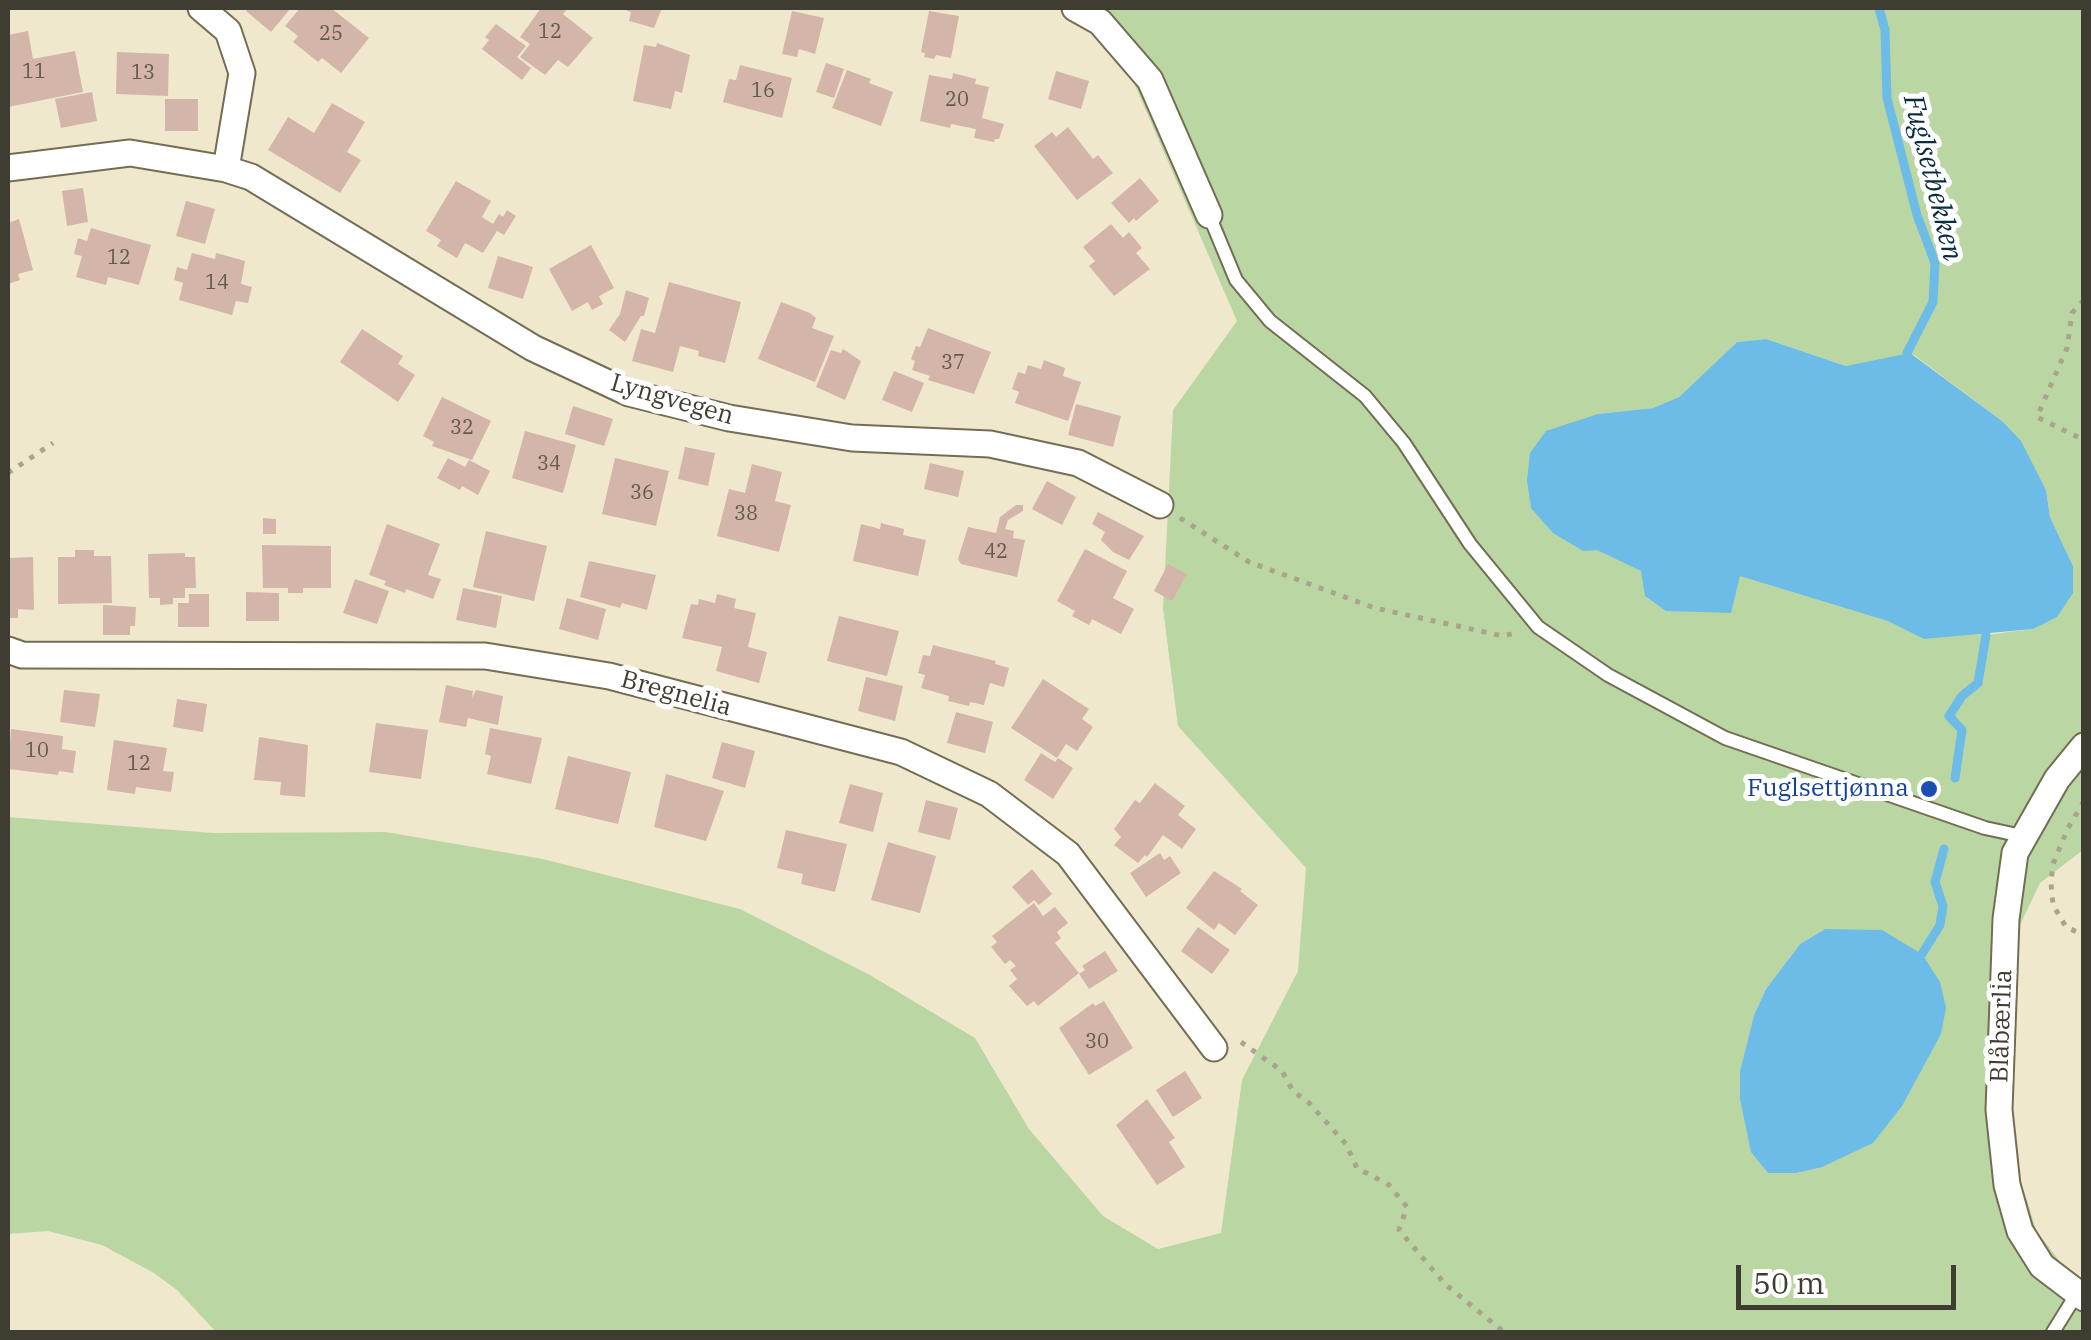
<!DOCTYPE html>
<meta charset="utf-8">
<style>
body{margin:0}
#map{position:relative;width:2091px;height:1340px;overflow:hidden;background:#f0e8cd;font-family:"IBM Plex Serif",serif}
canvas{display:block}
.frame{position:absolute;inset:0;border:10px solid #3f3c31;pointer-events:none}
.scale{position:absolute;left:1736px;top:1265px;width:220px;height:45px;box-sizing:border-box;border:5px solid #3f3c31;border-top:0;padding-left:12px;font-size:30px;line-height:35px;white-space:nowrap;color:#3f3c31;-webkit-text-stroke:8px #fff;paint-order:stroke}
</style>
<div id="map">
<canvas width="2091" height="1340"></canvas>
<div class="frame"></div>
<div class="scale">50 m</div>
</div>
<script>
const g = document.querySelector('canvas').getContext('2d');
g.lineJoin = 'round';
function fillPath(path, color) { g.fillStyle = color; g.fill(path, 'evenodd'); }
const shape = rows => new Path2D(rows.map(r => 'M' + r).join(''));
function strokePath(path, color, width, dash) { g.strokeStyle = color; g.lineWidth = width; g.lineCap = dash ? 'butt' : 'round'; g.setLineDash(dash || []); g.stroke(path); }
function write(font, color, halo, rows, align = 'center') {
  g.font = font + ' "IBM Plex Serif",serif'; g.lineWidth = 10; g.setLineDash([]); g.textBaseline = 'middle'; g.strokeStyle = halo; g.fillStyle = color; for (const [text, x, y, turn = 0] of rows) {
    g.save(); g.translate(x, y); g.rotate((+turn || 0) * Math.PI / 180); g.textAlign = isNaN(turn) ? turn : align; if (halo) g.strokeText(text, 0, 0); g.fillText(text, 0, 0); g.restore();
  }
}
fillPath(shape([
 [1075,8,2083,8,2083,850,2040,883,2011,944,1997,1104,2036,1230,2083,1292,2083,1332,216,1332,177,1290,154,1273,102,1245,48,1231,8,1234,8,817,213,833,386,832,543,859,740,909,870,975,975,1038,1029,1129,1103,1216,1158,1249,1221,1233,1242,1080,1298,971,1306,868,1178,726,1163,608,1173,410,1237,321,1111,30],
 [1766,339,1846,366,1914,355,2002,421,2046,490,2050,517,2073,566,2032,629,1986,635,1598,414,1653,408,1679,397,1737,342],
 [1825,929,1740,1099,1740,1071,1754,1015,1766,989,1800,944]
]), '#bad7a3');
fillPath(shape([
 [1766,339,1846,366,1910,353,2002,421,2021,441,2046,490,2050,517,2073,566,2073,593,2057,617,2033,629,1924,639,1888,621,1740,576,1731,613,1666,611,1645,596,1641,571,1597,550,1583,551,1553,533,1531,508,1527,480,1530,453,1546,431,1598,414,1653,408,1679,397,1737,342],
 [1825,929,1882,930,1922,954,1940,982,1946,1008,1941,1034,1902,1106,1873,1143,1822,1167,1796,1173,1768,1173,1751,1152,1740,1099,1740,1071,1754,1015,1766,989,1800,944]
]), '#6dbbe7');
strokePath(shape([
 [1879,8,1885,30,1887,98,1917,215,1935,263,1933,302,1907,353],
 [1955,778,1962,730,1949,716,1962,696,1978,683,1986,635],
 [1922,954,1940,925,1943,906,1935,882,1944,849]
]), '#6dbbe7', 9);
fillPath(shape([
 [249,8,288,8,290,9,271,32,246,11],
 [300,8,331,8,369,38,341,73,322,58,318,62,293,42,298,36,285,26],
 [541,8,568,8,563,14,593,38,568,67,558,60,545,75,520,57,530,44,520,37],
 [628,8,662,8,654,28,629,21,631,12,627,11],
 [792,11,824,18,815,54,799,49,797,57,782,54],
 [929,11,959,16,951,58,936,55,934,59,924,57,925,53,921,52],
 [496,24,526,46,517,57,531,68,522,80,482,49,489,40,485,37],
 [28,31,33,59,75,51,83,92,8,107,8,35],
 [657,43,690,55,682,93,675,91,671,109,633,101,644,45,656,47],
 [117,52,169,54,168,96,116,94],
 [826,63,844,69,834,98,816,92],
 [740,65,792,78,782,118,723,102,729,79,736,80],
 [847,70,871,79,869,83,893,92,881,126,832,108],
 [1056,71,1089,81,1081,109,1048,99],
 [953,73,976,79,975,84,989,87,982,118,1004,124,999,139,995,139,994,142,974,138,976,129,951,124,950,128,920,121,929,75,952,79],
 [92,92,97,121,61,128,55,99],
 [165,99,198,99,198,131,165,131],
 [332,103,365,122,347,152,361,160,340,193,268,150,288,117,314,133],
 [1068,127,1093,159,1098,155,1113,173,1077,200,1034,146,1052,132,1056,137],
 [1140,178,1159,201,1136,221,1134,218,1129,223,1111,203],
 [456,181,491,201,482,217,493,224,499,214,503,217,507,210,516,216,504,235,497,231,483,253,465,243,457,258,437,246,441,240,426,231],
 [83,188,88,222,67,226,62,191],
 [186,201,215,209,205,244,176,236],
 [19,219,33,270,18,274,20,280,8,284,8,223],
 [1111,224,1123,238,1129,232,1142,248,1136,253,1150,269,1114,296,1089,266,1095,261,1083,247],
 [91,228,151,245,139,285,108,277,106,285,76,277,82,256,74,254,78,238,87,241],
 [591,245,614,288,599,296,603,304,592,310,588,302,572,311,549,269],
 [192,253,215,259,216,253,245,261,241,284,252,287,248,303,236,301,232,315,179,300,183,283,174,280,177,267,187,270],
 [498,256,533,267,523,299,488,288],
 [669,282,741,302,725,363,698,356,699,351,680,346,673,372,632,361,641,329,655,333],
 [626,290,649,298,644,316,641,316,625,342,609,330,620,314],
 [781,302,810,313,816,318,812,328,834,336,815,382,758,359],
 [928,328,991,352,974,394,928,380,930,376,912,370,915,361,911,359,916,346,920,347],
 [362,329,403,356,398,364,415,375,398,402,340,362],
 [843,349,861,361,845,400,816,387,831,350,841,353],
 [1044,360,1065,368,1063,376,1081,382,1068,421,1015,403,1019,392,1012,389,1018,372,1025,374,1028,365,1041,369],
 [894,371,924,383,912,412,882,400],
 [442,397,491,421,472,460,432,446,434,442,423,436],
 [1076,404,1121,416,1113,447,1068,435],
 [573,406,613,419,604,446,565,434],
 [525,431,576,445,563,493,512,478],
 [685,447,715,453,708,486,678,479],
 [448,458,465,467,469,460,490,471,478,495,462,486,460,490,437,478],
 [615,458,669,471,656,526,602,514],
 [930,463,964,471,958,497,924,489],
 [752,464,782,472,775,501,791,505,779,552,717,536,729,489,745,493],
 [1047,481,1076,497,1062,525,1032,509],
 [1016,505,1023,505,1023,511,1008,520,1005,529,1014,531,1013,538,1025,540,1017,577,961,564,958,559,968,527,996,533,1000,517],
 [1098,512,1144,536,1129,560,1113,552,1101,540,1105,532,1092,524],
 [263,518,276,519,276,534,263,534],
 [881,523,904,529,903,535,926,540,918,576,853,561,861,524,880,529],
 [387,524,440,544,428,575,441,579,433,599,406,589,405,593,384,585,386,581,369,575],
 [486,531,547,546,534,601,473,587],
 [262,545,331,546,331,588,303,588,303,593,288,593,288,588,263,588],
 [1085,549,1127,571,1113,598,1134,609,1121,634,1092,619,1089,625,1072,616,1075,611,1057,601],
 [75,550,94,550,94,556,111,556,112,603,58,604,58,557,75,557],
 [185,553,185,557,195,557,196,588,185,588,185,598,173,598,173,604,160,605,160,598,149,598,148,554],
 [33,557,34,610,18,609,18,618,8,618,8,558],
 [589,561,656,575,647,610,622,603,620,608,580,597],
 [1168,564,1187,574,1172,601,1154,591],
 [355,579,389,591,377,624,343,613],
 [463,588,502,596,496,628,456,620],
 [246,592,279,593,279,621,246,621],
 [189,594,209,594,209,627,178,627,178,603,189,603],
 [717,594,736,599,734,608,756,613,748,647,767,652,759,683,716,671,722,647,682,638,691,604,698,605,699,599,715,603],
 [567,598,606,609,598,640,559,629],
 [103,605,136,607,135,626,130,626,130,635,103,635],
 [839,616,899,631,887,676,827,661],
 [933,645,996,661,995,664,1009,668,1004,687,990,683,984,705,970,702,969,706,948,701,949,696,921,688,925,675,918,673,923,655,930,656],
 [866,677,903,686,895,721,858,711],
 [1043,679,1089,709,1082,719,1093,727,1077,751,1066,744,1057,758,1011,728],
 [446,685,473,691,472,698,476,690,503,696,498,725,468,718,466,727,439,722],
 [64,690,100,694,95,727,60,722],
 [177,699,207,704,203,732,173,727],
 [956,712,993,722,985,753,947,743],
 [376,723,428,730,421,779,369,772],
 [490,728,542,738,531,784,487,774,491,756,485,754],
 [11,729,63,736,62,749,76,751,73,773,59,771,58,775,8,769],
 [259,737,308,745,305,797,280,795,281,782,254,780],
 [114,740,167,748,163,771,174,772,171,792,136,787,135,794,107,790],
 [722,742,755,751,745,788,712,778],
 [1041,753,1055,762,1058,758,1073,768,1053,799,1024,780],
 [568,756,631,772,618,824,555,809],
 [666,774,724,791,706,841,654,827],
 [1155,783,1185,806,1178,815,1196,829,1182,849,1163,835,1147,857,1145,855,1138,863,1114,845,1121,837,1114,829,1135,800,1140,803],
 [850,784,883,793,873,832,839,823],
 [926,800,958,808,950,840,918,832],
 [786,830,847,844,835,892,801,884,803,874,777,868],
 [888,842,936,856,920,913,871,900],
 [1160,853,1164,860,1170,856,1181,873,1146,897,1130,873],
 [1032,869,1052,894,1039,905,1034,900,1028,905,1012,887],
 [1214,871,1242,889,1240,891,1258,905,1235,935,1219,923,1214,930,1186,908],
 [1034,903,1043,916,1055,907,1068,923,1057,932,1061,938,1055,943,1079,973,1038,1006,1034,1001,1027,1006,1009,986,1017,979,1010,970,1016,966,1010,960,1005,964,991,947,997,942,992,936],
 [1198,927,1230,950,1212,974,1181,951],
 [1105,951,1118,971,1089,989,1079,974,1085,970,1082,966],
 [1104,1001,1133,1048,1089,1075,1059,1028,1093,1003,1095,1006],
 [1185,1071,1202,1098,1173,1117,1156,1090],
 [1147,1099,1175,1138,1169,1142,1185,1167,1157,1185,1116,1125]
]), '#d3b6a9');
const lane = shape([
 [1209,215,1236,280,1270,321,1365,396,1404,443,1470,544,1538,627,1608,675,1725,738,1985,828,2022,836],
 [2053,1332,2076,1295]
]);
const street = shape([
 [1075,8,1100,22,1150,80,1209,215],
 [8,168,130,153,226,169,242,73,228,31,201,8],
 [226,169,251,177,533,348,629,393,729,418,852,438,990,444,1078,463,1160,505],
 [8,650,22,655,485,656,609,676,901,752,989,794,1068,854,1214,1048],
 [2084,746,2057,779,2015,853,2006,919,1999,1110,2007,1185,2020,1231,2042,1266,2084,1298]
]);
strokePath(lane, '#736d54', 16);
strokePath(street, '#736d54', 29);
strokePath(shape([
 [2084,300,2072,313,2067,348,2037,417,2084,440],
 [8,473,53,443],
 [1180,518,1249,562,1375,608,1503,636,1515,633],
 [2084,801,2068,828,2053,864,2051,883,2053,905,2066,927,2084,935],
 [1241,1042,1282,1071,1293,1091,1309,1103,1346,1144,1357,1168,1389,1185,1407,1207,1399,1230,1445,1284,1504,1332]
]), '#aaa48f', 5, [5, 8]);
strokePath(lane, '#fff', 12);
strokePath(street, '#fff', 25);
for (const [x, y, r, color] of [
 [1929,789,10,"#1a4fb4"]
]) { const dot = new Path2D(); dot.arc(x, y, r, 0, 2 * Math.PI); g.fillStyle = color; g.fill(dot); strokePath(dot, '#fff', 4); }
write('20px', '#645a4f', null, [
 ["12",550,32],
 ["25",331,34],
 ["11",34,72],
 ["13",143,73],
 ["16",763,91],
 ["20",957,100],
 ["12",119,258],
 ["14",217,283],
 ["37",953,363],
 ["32",462,428],
 ["34",549,464],
 ["36",642,493],
 ["38",746,514],
 ["42",996,552],
 ["10",37,751],
 ["12",139,764],
 ["30",1097,1042]
]);
write('25px', '#3f3c31', '#fff', [
 ["Lyngvegen",672,400,16],
 ["Bregnelia",676,694,15],
 ["Blåbærlia",2002,1026,-88]
]);
write('25px', '#164399', '#fff', [
 ["Fuglsettjønna",1909,789]
], 'right');
write('italic 28px', '#082d3f', '#fff', [
 ["Fuglsetbekken",1932,178,76]
]);
</script>
